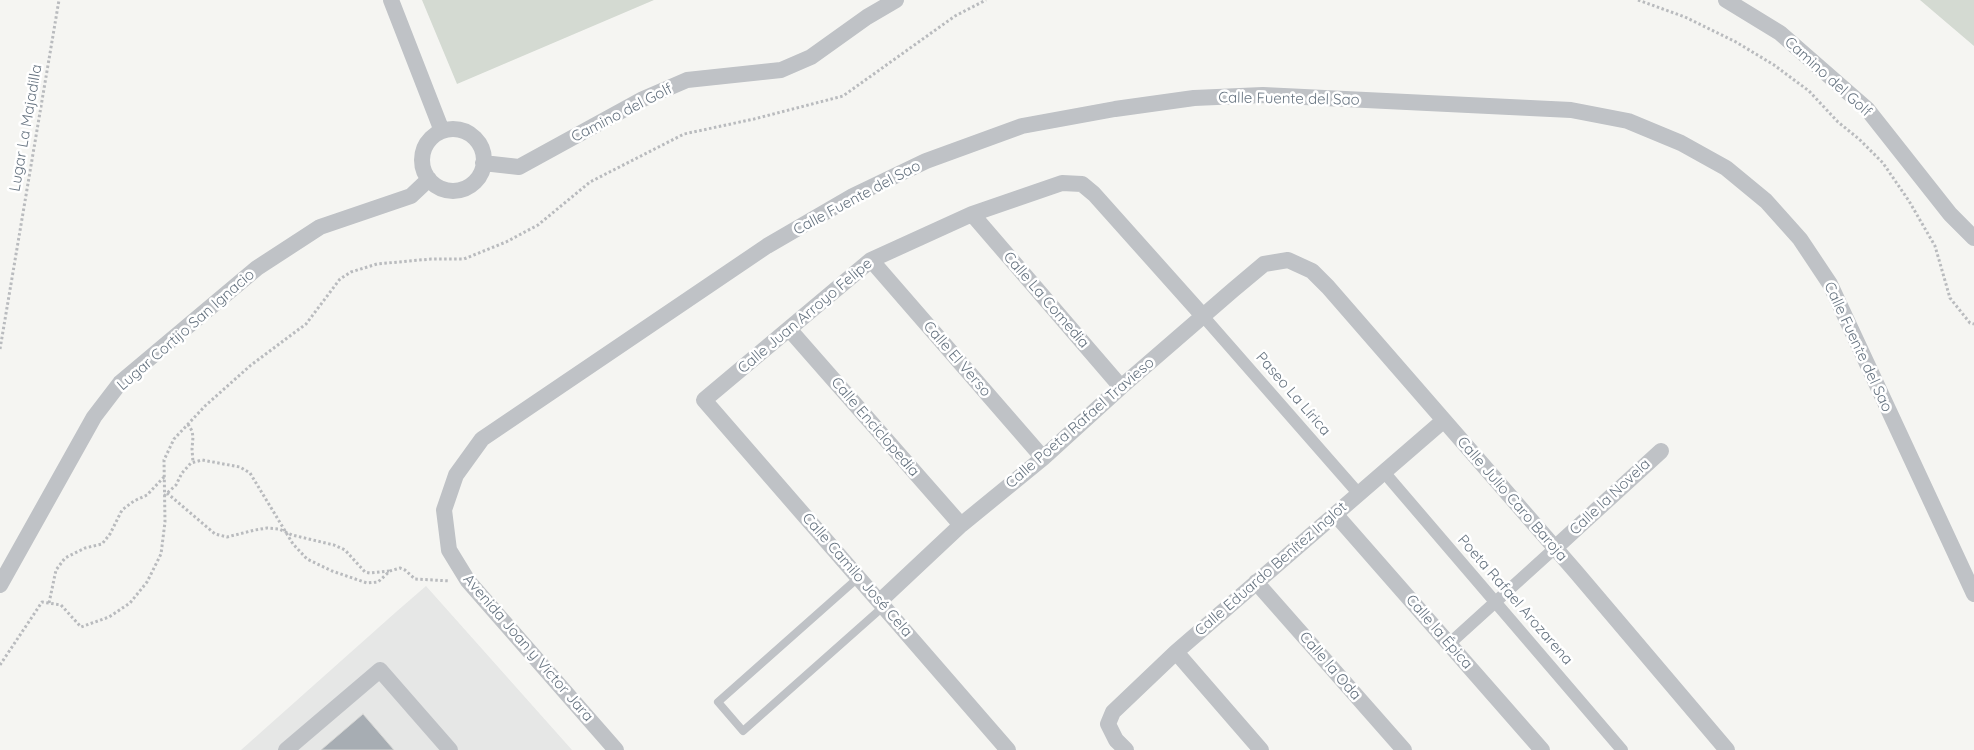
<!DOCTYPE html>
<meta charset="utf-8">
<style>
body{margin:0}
canvas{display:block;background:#f5f5f2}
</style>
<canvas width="1974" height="750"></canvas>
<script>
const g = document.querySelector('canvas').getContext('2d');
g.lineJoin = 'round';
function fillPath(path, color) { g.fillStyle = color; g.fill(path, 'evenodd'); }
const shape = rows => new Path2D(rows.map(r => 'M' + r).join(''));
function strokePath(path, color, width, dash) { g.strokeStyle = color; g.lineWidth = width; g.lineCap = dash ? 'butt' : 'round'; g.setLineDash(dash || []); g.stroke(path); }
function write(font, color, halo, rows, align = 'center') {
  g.font = font + ' Quicksand,sans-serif'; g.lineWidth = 5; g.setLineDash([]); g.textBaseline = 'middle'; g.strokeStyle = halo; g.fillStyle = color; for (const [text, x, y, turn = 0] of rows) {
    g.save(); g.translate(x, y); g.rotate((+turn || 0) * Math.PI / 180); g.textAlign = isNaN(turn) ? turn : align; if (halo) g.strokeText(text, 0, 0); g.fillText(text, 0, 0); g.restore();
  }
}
fillPath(shape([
 [426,586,572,750,241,750,396,612]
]), '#e6e7e6');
fillPath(shape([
 [422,0,654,0,457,84],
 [1920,0,1974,0,1974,46]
]), '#d4dad2');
const building = shape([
 [363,714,394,750,321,750,363,714]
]);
fillPath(building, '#a7adb3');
strokePath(building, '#d7d7d5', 1);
strokePath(shape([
 [1638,0,1685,17,1736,42,1774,65,1809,91,1838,122,1859,139,1883,163,1909,201,1935,246,1950,298,1970,323,1974,324],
 [0,349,59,0],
 [188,424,192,431,193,437,192,449,193,462],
 [167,493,215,534,227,537,255,530,267,528,279,529,292,535,334,545,345,550,365,572,370,573,389,571],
 [164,496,176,485,182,473,191,463,202,460,240,467,250,473,293,544,307,559,332,571,367,583,378,582,390,571,400,568,405,570,415,579,450,581],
 [49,603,56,570,65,558,85,548,102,544,110,534,122,510,134,501,147,495,164,477],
 [0,665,42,602,61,605,81,627,109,617,130,603,147,582,161,554,165,522,164,460,174,439,205,406,251,365,306,324,340,279,351,272,377,264,431,259,464,259,506,242,538,225,590,182,684,134,754,119,843,96,955,16,986,0]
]), '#b9bbbe', 3, [2.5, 2.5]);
strokePath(shape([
 [859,577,718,702,743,731,884,606]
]), '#bfc2c6', 8);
strokePath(shape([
 [1203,316,1358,493],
 [1383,471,1622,750],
 [1449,644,1555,548]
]), '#bfc2c6', 12);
strokePath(shape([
 [391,0,442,131],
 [1726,0,1780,33,1867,109,1950,214,1974,238],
 '422 160a31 31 0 1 1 62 0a31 31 0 1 1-62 0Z',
 [483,163,519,167,643,99,687,80,781,70,811,57,867,17,896,0],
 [972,214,1121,387],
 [871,260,1043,458],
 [789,329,961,525],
 [1336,515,1542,750],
 [1555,548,1661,451],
 [1256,582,1404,750],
 [0,585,94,417,120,383,257,268,320,227,411,196,429,179],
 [880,601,961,525,1043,458,1121,387,1233,290,1264,264,1288,260,1312,271,1328,287,1576,572,1727,750],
 [1176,652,1261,750],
 [286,750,380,670,450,750],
 [616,750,468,581,449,550,444,510,456,475,482,439,767,246,853,196,926,161,1022,126,1115,109,1194,98,1263,95,1571,110,1628,121,1681,143,1726,168,1766,201,1800,239,1830,284,1974,594],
 [1008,750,704,400,871,260,972,214,1062,183,1082,184,1094,194,1203,316],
 [1126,750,1116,740,1108,724,1113,712,1176,652,1443,421]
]), '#bfc2c6', 16);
write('15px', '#677481', '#fff', [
 ["Camino del Golf",1828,77,42],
 ["Calle Fuente del Sao",1289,99,1],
 ["Camino del Golf",622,113,-27],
 ["Lugar La Majadilla",26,128,-80],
 ["Calle Fuente del Sao",857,198,-28],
 ["Calle La Comedia",1046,300,49],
 ["Calle Juan Arroyo Felipe",805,316,-40],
 ["Lugar Cortijo San Ignacio",186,330,-41],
 ["Calle Fuente del Sao",1858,347,65],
 ["Calle El Verso",957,359,49],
 ["Paseo La Lírica",1293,394,49],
 ["Calle Poeta Rafael Travieso",1080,423,-41],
 ["Calle Enciclopedia",875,427,49],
 ["Calle la Novela",1610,497,-43],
 ["Calle Julio Caro Baroja",1512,499,49],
 ["Calle Eduardo Benítez Inglot",1271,569,-41],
 ["Calle Camilo José Cela",857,575,49],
 ["Poeta Rafael Arozarena",1515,600,49],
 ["Calle la Épica",1439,632,49],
 ["Avenida Joan y Victor Jara",528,648,49],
 ["Calle la Oda",1330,666,49]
]);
</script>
